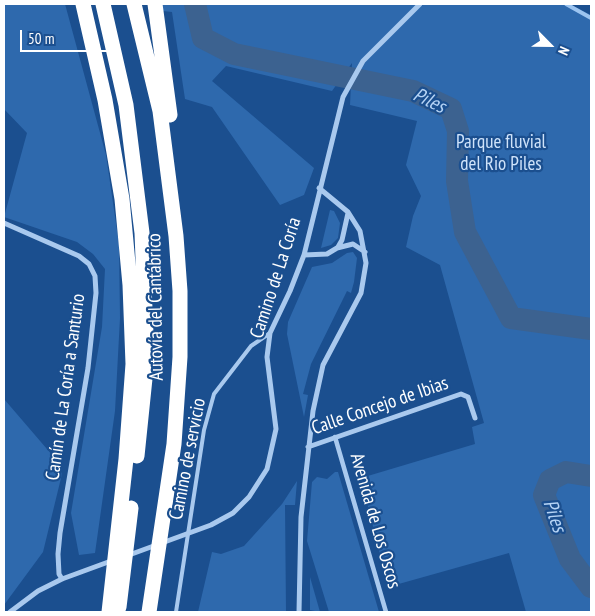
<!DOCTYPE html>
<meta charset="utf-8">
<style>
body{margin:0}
#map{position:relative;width:595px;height:616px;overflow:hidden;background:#1b4f8f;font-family:"PT Sans Narrow",sans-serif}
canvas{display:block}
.frame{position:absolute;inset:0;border:5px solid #fff;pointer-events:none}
.north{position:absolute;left:525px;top:20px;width:50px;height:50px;-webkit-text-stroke:4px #1b4f8f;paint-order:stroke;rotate:113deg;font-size:14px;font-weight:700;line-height:20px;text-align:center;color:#fff}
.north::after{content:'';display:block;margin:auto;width:18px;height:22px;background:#fff;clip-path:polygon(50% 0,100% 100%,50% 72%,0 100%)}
.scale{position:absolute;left:20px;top:30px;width:92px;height:22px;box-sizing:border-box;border:2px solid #fff;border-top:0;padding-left:6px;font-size:15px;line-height:18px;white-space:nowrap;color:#fff;-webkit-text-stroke:4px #1b4f8f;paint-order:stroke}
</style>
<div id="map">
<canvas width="595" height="616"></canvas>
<div class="frame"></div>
<div class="north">N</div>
<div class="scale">50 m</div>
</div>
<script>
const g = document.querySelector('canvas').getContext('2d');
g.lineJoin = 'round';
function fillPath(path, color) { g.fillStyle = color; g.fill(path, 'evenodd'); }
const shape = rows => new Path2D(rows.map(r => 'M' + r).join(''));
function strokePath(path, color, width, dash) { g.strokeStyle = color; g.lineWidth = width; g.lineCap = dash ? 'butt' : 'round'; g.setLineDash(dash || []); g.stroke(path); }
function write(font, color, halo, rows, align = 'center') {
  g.font = font + ' "PT Sans Narrow",sans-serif'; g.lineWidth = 4.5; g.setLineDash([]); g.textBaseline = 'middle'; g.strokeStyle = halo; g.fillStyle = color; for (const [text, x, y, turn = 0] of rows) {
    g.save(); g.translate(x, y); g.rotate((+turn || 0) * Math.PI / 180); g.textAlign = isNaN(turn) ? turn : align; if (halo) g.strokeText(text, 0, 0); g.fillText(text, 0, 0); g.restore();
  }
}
fillPath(shape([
 [4,4,65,4,106,155,119,244,120,318,115,411,95,553,79,555,71,513,102,327,105,269,93,254,77,242,4,217,27,133,4,109],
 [162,4,569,4,591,15,591,612,526,612,509,553,388,587,361,478,475,444,472,427,484,423,440,265,406,247,413,216,421,196,406,165,417,121,350,105,352,63,332,91,226,66,212,81,314,168,304,195,280,205,212,107,185,99,172,12,163,11],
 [330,210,334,211,340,223,338,238,331,245,321,248],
 [353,252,357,258,354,282,351,293,347,291,311,364,303,394,308,395,304,417,287,334,288,322,312,267,332,263,347,253],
 [4,399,53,456,62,474,43,552,4,605],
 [335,472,338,472,379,612,329,612,307,541,312,482,317,477,327,479],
 [297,481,295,505,285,505,286,612,198,612,212,552,221,554,244,546,282,504],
 [310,577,320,612,310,610]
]), '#2e69ad');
strokePath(shape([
 [566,4,591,18]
]), '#9cc4f0', 4);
strokePath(shape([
 [195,4,203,38,234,54,413,91,451,109,458,131,457,181,465,232,511,318,591,329],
 [591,476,566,472,550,480,544,495,570,559,591,587]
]), '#3c6290', 22);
strokePath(shape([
 [176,612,204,430,214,394,251,346,270,333]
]), '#a9c9ee', 4);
strokePath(shape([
 [335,437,386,612]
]), '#a9c9ee', 4.5);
strokePath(shape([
 [4,223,79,256,89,264,95,276,96,293,88,368,60,533,58,554,59,574,62,579],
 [338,247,342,240,348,213],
 [304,255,327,254,337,248,353,244,365,252],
 [308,447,461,394,468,397,475,418],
 [129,555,211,525,233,513,249,497,267,469,276,429,267,357,270,333,290,291,304,255,343,97,363,61,420,4],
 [10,612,38,591,62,579,111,561],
 [299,612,301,517,313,411,323,365,361,293,366,263,360,231,348,212,319,188]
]), '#a9c9ee', 5);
strokePath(shape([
 [83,4,105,100,122,199,130,285,133,364,126,459,109,612],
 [103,4,126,105,142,233,147,359,137,456],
 [134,4,160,111,176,236,180,291,180,357,174,444,149,612],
 [155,4,170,115],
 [119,607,131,508]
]), '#fff', 15);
write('19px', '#cfe3fa', '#1b4f8f', [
 ["Parque fluvial",501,143],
 ["del Rio Piles",501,165]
]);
write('19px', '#fff', '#1b4f8f', [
 ["Camino de La Coría",276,278,-72],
 ["Autovía del Cantábrico",156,307,-91],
 ["Camín de La Coría a Santurio",66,387,-82],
 ["Calle Concejo de Ibias",380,406,-19],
 ["Camino de servicio",188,459,-79],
 ["Avenida de Los Oscos",375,521,74]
]);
write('italic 20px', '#b5d3f5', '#1b4f8f', [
 ["Piles",429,101,26],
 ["Piles",554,516,71]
]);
</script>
